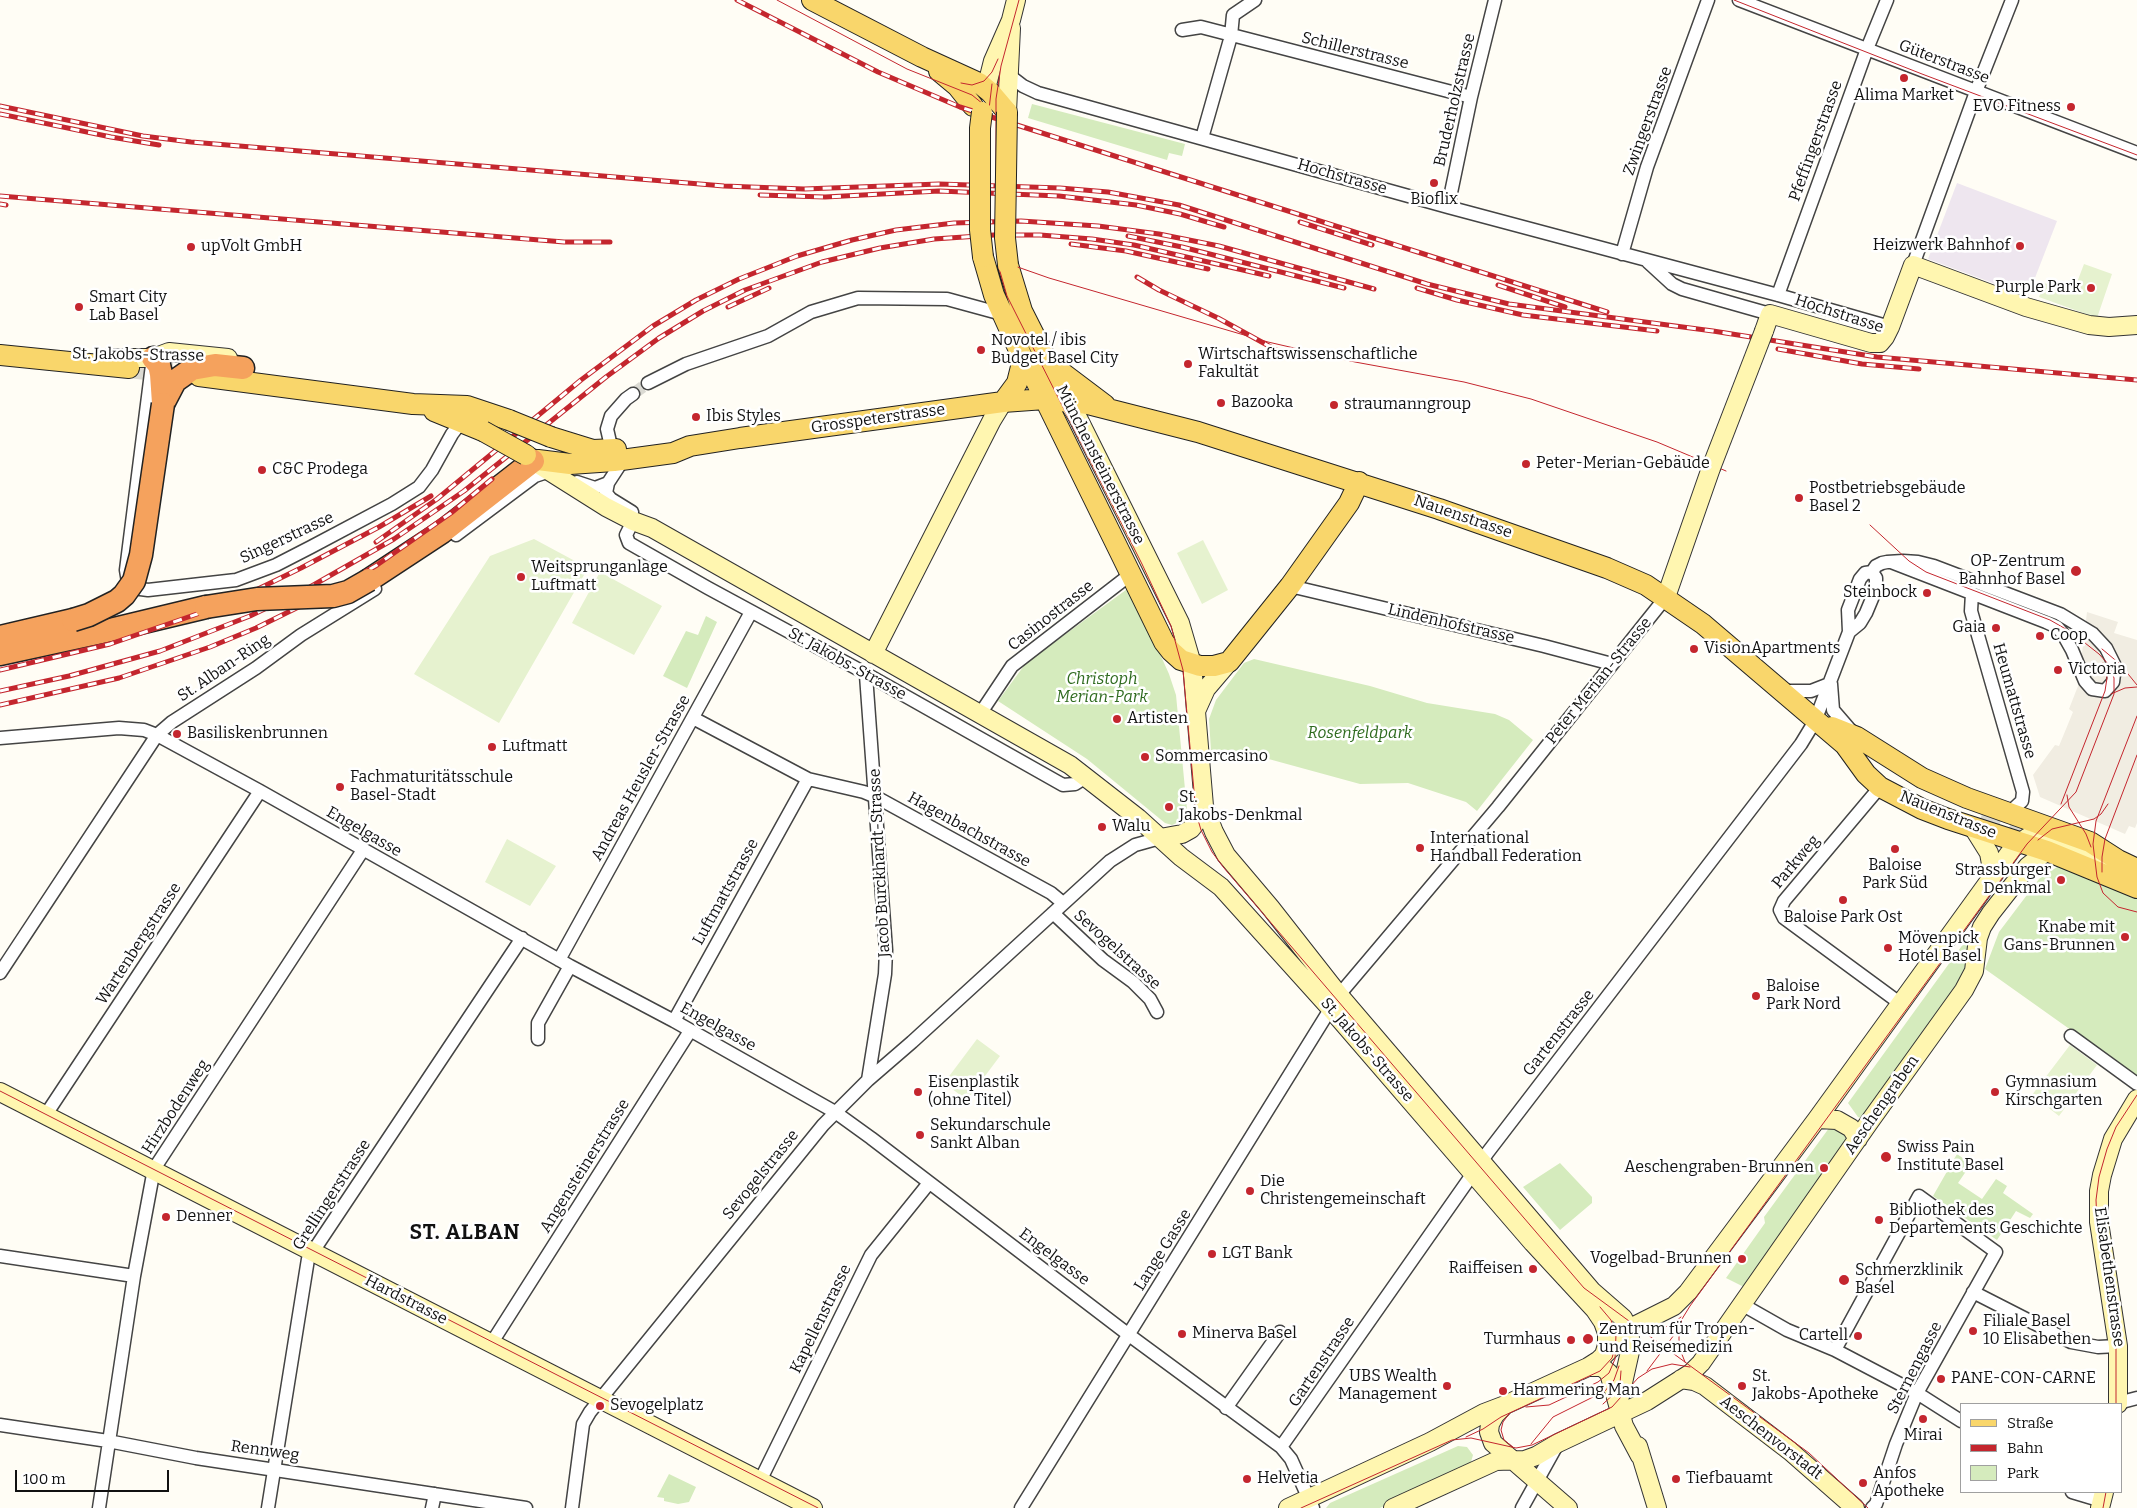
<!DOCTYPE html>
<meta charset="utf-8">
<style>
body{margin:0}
#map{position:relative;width:2137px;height:1508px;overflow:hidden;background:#fffdf5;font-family:Bitter,serif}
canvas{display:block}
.legend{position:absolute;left:1960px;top:1403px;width:162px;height:90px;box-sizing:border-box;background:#fff;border:1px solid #a0a0a0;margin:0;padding:6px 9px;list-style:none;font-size:15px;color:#111}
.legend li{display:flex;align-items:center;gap:10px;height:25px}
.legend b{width:25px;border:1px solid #a0a0a0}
.scale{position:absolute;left:15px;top:1470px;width:154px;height:22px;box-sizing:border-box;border:2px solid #111;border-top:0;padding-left:6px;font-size:15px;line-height:18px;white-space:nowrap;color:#111;-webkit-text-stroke:4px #fff;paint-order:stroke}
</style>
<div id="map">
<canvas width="2137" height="1508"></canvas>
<ul class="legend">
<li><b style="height:6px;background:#f9d66b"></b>Straße</li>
<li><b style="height:6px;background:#c4262e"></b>Bahn</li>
<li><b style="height:14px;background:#d5ebbd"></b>Park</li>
</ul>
<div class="scale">100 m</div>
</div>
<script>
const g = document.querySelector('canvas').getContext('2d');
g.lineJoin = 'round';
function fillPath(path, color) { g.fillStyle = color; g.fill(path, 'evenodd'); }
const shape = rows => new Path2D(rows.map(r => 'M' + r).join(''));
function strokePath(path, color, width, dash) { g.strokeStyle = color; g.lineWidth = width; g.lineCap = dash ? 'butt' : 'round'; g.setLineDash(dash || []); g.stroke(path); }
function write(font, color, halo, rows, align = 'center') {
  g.font = font + ' Bitter,serif'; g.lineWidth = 5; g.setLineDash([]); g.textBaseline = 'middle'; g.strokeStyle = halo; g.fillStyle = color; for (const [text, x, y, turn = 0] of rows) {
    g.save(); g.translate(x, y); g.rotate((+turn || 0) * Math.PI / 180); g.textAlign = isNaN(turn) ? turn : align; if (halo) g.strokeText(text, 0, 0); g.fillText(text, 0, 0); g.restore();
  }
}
fillPath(shape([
 [1957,183,2057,221,2028,296,1928,259]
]), '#eee6ef');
fillPath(shape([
 [1032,104,1185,144,1182,156,1169,153,1167,160,1028,118],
 [1130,587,1169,674,1176,695,1187,810,1181,821,1172,825,1165,823,1087,759,998,701,1026,663],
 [706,616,717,622,687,688,663,676,686,631,698,635],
 [1254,659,1370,686,1427,703,1495,714,1509,720,1533,740,1477,811,1466,802,1408,783,1360,784,1254,755,1239,752,1211,751,1209,719,1216,700,1244,663],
 [2057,867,2063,867,2137,897,2137,1077,1985,969,1999,932,2039,879],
 [1969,936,1972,948,1971,965,1863,1119,1858,1117,1848,1103],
 [1832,1124,1850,1135,1746,1288,1726,1278,1765,1223,1764,1217],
 [1957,1154,1971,1164,1958,1183,1982,1199,1996,1179,2007,1186,2003,1193,2033,1214,2030,1218,2016,1211,1997,1240,1933,1196],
 [1560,1163,1592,1197,1592,1203,1560,1230,1523,1187],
 [1458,1446,1467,1447,1473,1455,1471,1462,1462,1470,1380,1508,1326,1508,1330,1503],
 [669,1474,696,1487,689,1502,678,1504,664,1501,664,1498,657,1497]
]), '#d5ebbd');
fillPath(shape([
 [2084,264,2112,274,2097,318,2039,297,2044,283,2073,293],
 [534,539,588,568,499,723,414,674,490,556],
 [1203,540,1228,590,1202,604,1177,553],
 [600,572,662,606,634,655,572,623],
 [507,839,556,866,530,906,485,882],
 [977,1039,1000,1056,967,1100,944,1083],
 [2070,1045,2097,1065,2059,1116,2032,1095]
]), '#e6f2cf');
fillPath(shape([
 [2087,612,2118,622,2114,633,2137,640,2137,823,2135,828,2129,826,2125,834,2040,797,2033,775,2055,745,2059,746,2073,712,2069,709,2078,686]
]), '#f1ede2');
strokePath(shape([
 [633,394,648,383]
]), '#dbdad3', 12, [12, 6]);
strokePath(shape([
 [129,368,172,373],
 [1981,817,2038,839]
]), '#dbdad3', 20, [20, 10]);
const street = shape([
 [1739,0,2137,153],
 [1182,30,1201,27,1471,97],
 [1010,76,1023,86,1038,93,1448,207,1778,295,1890,327],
 [1202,138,1231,36,1233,15,1255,0],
 [1448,207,1471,97,1495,0],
 [1622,254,1647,167,1708,0],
 [1648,262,1672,284,1682,289,1770,314],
 [1913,265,1977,89,2012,0],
 [1778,295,1867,49,1887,0],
 [152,365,126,570,128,582,133,588,148,590,236,580,276,565,311,547,392,504,419,487,432,470,452,434,462,421],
 [648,383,686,364,768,336,811,312,858,298,947,299,1002,314],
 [613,455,607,429,611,416,626,399,633,394],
 [623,460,608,483,606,493,611,499,632,512],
 [577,482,595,488,608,483],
 [633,521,626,535,629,543,708,588,854,667,1063,785,1075,784,1086,777],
 [456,535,535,476,547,472],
 [1872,572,1876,566,1882,563,1887,562,1903,561,1918,562,1934,566,2060,614,2093,634,2106,648,2115,666,2113,682,2105,691,2092,689,2085,681,2072,650,2063,634,2057,627,2046,622,1891,562],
 [1290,586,1544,646,1612,664],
 [1972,593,1971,611,2023,792,2022,801,2009,813],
 [1849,632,1860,623,1866,613,1876,589,1876,578,1872,572],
 [866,675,886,950,885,974,868,1080],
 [1831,684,1833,710,1852,732],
 [1780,691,1811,691,1829,684],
 [980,714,1012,666,1131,574],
 [693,718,808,779,864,792,876,797,1051,893,1063,903],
 [0,738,119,728,144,730,157,735,260,791,570,966,674,1021,835,1112,871,1138,1129,1335,1281,1447,1291,1459,1313,1508],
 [1880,787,1784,901,1780,910,1784,918,1901,1004],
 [1053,913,1103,960,1133,982,1150,999,1157,1012],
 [559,960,751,612],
 [0,973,157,735,172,722,256,668,301,635,375,589],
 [674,1021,808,779],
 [2071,1036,2137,1084],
 [538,1039,538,1023,570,966],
 [45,1116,260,791],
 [0,1256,134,1276],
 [1973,1292,2071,1342,2098,1347,2118,1346],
 [1743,1305,1787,1330,1835,1350,1917,1393,1961,1421],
 [491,1344,690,1031],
 [1835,1350,1919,1196,1996,1252,1917,1393,1896,1444,1876,1504,1872,1508],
 [2118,1403,2137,1398],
 [1226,1408,1280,1332],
 [0,1425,108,1441,196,1458,526,1508],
 [1281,1447,1488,1152,1801,744,1815,721,1849,632,1848,610,1860,579,1865,573,1872,572],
 [760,1481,871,1255,929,1183],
 [2072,1492,2102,1501],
 [99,1508,134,1276,154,1169,363,850],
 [268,1508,308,1259,522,938],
 [432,1508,435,1494],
 [572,1508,583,1424,590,1412,823,1125,868,1080,912,1042,1110,861,1135,845,1160,838],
 [1021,1508,1339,995,1498,807,1666,597],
 [1522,1508,1557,1445]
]);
const secondary = shape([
 [986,89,993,61,1011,20,1016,0],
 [1007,112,1011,28],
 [1764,331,1770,314,1871,343,1880,343,1885,337,1890,327,1913,265,2026,307,2089,325,2109,327,2137,325],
 [108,358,153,358,169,352,228,358],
 [1067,400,1077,416,1180,623,1192,664,1204,806,1201,816,1191,829,1182,834,1160,838],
 [533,461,606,507,633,521,652,528,1070,765,1138,818,1181,857,1221,887,1331,1009,1533,1243,1595,1310,1603,1322,1607,1333,1607,1345,1604,1355],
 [1666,597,1711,468],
 [873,654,992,420,1003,402],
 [1197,709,1206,689,1229,662],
 [1204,806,1214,832,1226,855,1270,907,1339,995,1592,1291,1623,1318,1629,1330,1631,1347,1618,1405],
 [1974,829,1989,853,1993,875],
 [0,1092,813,1508],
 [1817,1119,1837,1120,1851,1128,1858,1139],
 [1588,1367,1602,1367,1609,1373,1624,1426,1640,1456],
 [1681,1379,1694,1381,1705,1386,1790,1451,1855,1508],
 [2118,1404,2118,1346,2099,1222,2099,1191,2102,1175,2113,1139,2137,1099],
 [1505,1405,1495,1415,1490,1424,1489,1432,1493,1443,1568,1508],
 [1638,1446,1657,1508],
 [1288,1508,1430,1442,1484,1413,1505,1405,1588,1367,1599,1360,1634,1326,1674,1306,1688,1292,1817,1119,2013,848,2028,837,2041,837,2092,855,2114,860],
 [1393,1508,1496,1461,1525,1460,1536,1456,1558,1443,1647,1401,1691,1373,1701,1363,1870,1121,1964,990,1974,971,1978,938,1982,927,1991,913,2028,866,2047,851],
 [2100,1508,2104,1492]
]);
const primary = shape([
 [812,0,922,57,979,83,990,92,1007,112],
 [939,71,957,86,973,106],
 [983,257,994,295,1023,359,1034,377,1164,642,1171,651,1181,660,1200,666,1214,666,1229,662,1290,586,1349,503,1359,482],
 [1008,265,1022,311,1067,400],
 [0,355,129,368],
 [1052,365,1105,405],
 [199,376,413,404,467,406,509,420],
 [1003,402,1017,383,1023,359],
 [434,411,483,431],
 [551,437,593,450,616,449],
 [526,455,533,461,538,460,570,464,614,461,673,453,690,446,740,438,1003,402,1045,399,1088,404,1198,432,1439,509,1607,568,1646,585,1703,624,1845,745,1866,774,1880,787,1922,809,1948,819,2047,851,2137,888],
 [1832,727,1857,737,1922,778,1967,798,2090,842,2118,860,2137,869]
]);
const highway = shape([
 [153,358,159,365,161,374,163,403],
 [163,404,175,381,192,369,215,365,243,368],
 [369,580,442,532,533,461],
 [0,637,73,620],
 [0,654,106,631,206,607]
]);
strokePath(street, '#444', 15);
strokePath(secondary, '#333', 20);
strokePath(primary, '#222', 22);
strokePath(highway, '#222', 25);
strokePath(street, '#fff', 12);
strokePath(secondary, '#fff6b0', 18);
strokePath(primary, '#f9d66b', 20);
strokePath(highway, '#f5a25d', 22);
strokePath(shape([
 [777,0,907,69,972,95,983,104,989,113],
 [1019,0,1001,66,996,99,996,246,999,268,1007,296,1142,564,1171,626,1183,670,1196,813,1201,830,1212,852,1224,868,1584,1288,1809,1453,1868,1508],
 [1734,0,1922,74,2137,155],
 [961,83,972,85,984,81,992,72,998,59],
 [996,247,1012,265,1049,278,1268,342,1355,362,1464,382,1531,399,1657,442,1726,471],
 [990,256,987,224,987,126,992,84],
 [2102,649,2120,664,2137,685],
 [2111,694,2125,688,2137,687],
 [2137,716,2096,821,2093,844,2097,877,2103,893,2118,907,2137,912],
 [2067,795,2069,807,2086,834,2091,847],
 [2061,804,2105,691,2107,678,2103,663],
 [2038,840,2052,829,2094,819,2101,814,2108,804],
 [2102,872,2102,857,2105,839,2137,755],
 [0,1091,818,1508],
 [1638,1327,1649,1329,1661,1329,1672,1324,1681,1317],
 [1685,1362,1679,1347,1679,1333,1682,1319,1690,1306,2027,844,2076,792,2114,694,2114,678,2109,665,2099,654,2071,632,2050,620,1926,572,1909,561,1870,525],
 [1647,1371,1680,1327],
 [1603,1404,1616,1392,1620,1384,1621,1371],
 [2116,1404,2116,1347,2097,1222,2096,1200,2099,1177,2107,1149,2116,1127,2137,1095],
 [1526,1407,1549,1405,1598,1382,1609,1373,1615,1359,1616,1334,1611,1320,1600,1307],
 [1509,1414,1503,1422,1501,1430,1504,1440,1513,1447],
 [1466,1437,1483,1429,1501,1417,1600,1371,1612,1358,1616,1344],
 [1531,1444,1553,1417,1605,1391,1614,1380,1619,1366],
 [1301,1508,1452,1440,1471,1438,1516,1448,1532,1445,1612,1407,1638,1378,1652,1369,1672,1364,1690,1367],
 [2103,1508,2106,1492]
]), '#c4262e', 1);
const rail = shape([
 [737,0,878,72,960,107,1607,312],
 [0,106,143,136,191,142,724,186,804,189,939,184,1060,188,1108,192,1179,205,1427,284,1509,304,1713,331,1877,357,2137,380],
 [0,114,111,137,159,145],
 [760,195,825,197,939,191,1059,196,1136,205,1180,214,1224,227],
 [0,196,564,242,610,242],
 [0,204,6,205],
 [1300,222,1372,245],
 [1128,236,1182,247,1344,288],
 [1071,244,1126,251,1208,269],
 [1137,277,1159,290,1218,318,1278,351],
 [1498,285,1565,307],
 [1417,288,1457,300,1523,315,1657,331],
 [728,307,769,288],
 [1778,349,1862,364,1919,369],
 [376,542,437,499,581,380,653,326,696,300,739,279,797,256,852,240,896,230,954,223,1021,221,1098,226,1159,234,1219,246,1374,289],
 [0,670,110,644,197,614,258,589,301,568,379,527,431,496],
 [0,691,69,676,160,651,250,616,310,587,394,539,464,491,606,377,659,338,703,311,745,290,822,262,880,248,934,239,994,235,1040,235,1092,239,1134,245,1269,276],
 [0,705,119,678,210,647,256,628,343,585,377,565,451,513,492,479]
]);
strokePath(rail, '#c4262e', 5);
strokePath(rail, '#fff', 3, [9]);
const secondaryBridge = shape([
 [1711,468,1764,331]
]);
const primaryBridge = shape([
 [982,112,980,128,980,230,983,257],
 [1007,112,1005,238,1008,265],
 [509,420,551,437],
 [483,431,526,455]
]);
const highwayBridge = shape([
 [206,607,257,599,333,596,348,592,369,580],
 [73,620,89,615,117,601,124,595,134,581,141,555,163,404]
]);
strokePath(secondaryBridge, '#333', 20, []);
strokePath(primaryBridge, '#222', 22, []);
strokePath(highwayBridge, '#222', 25, []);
strokePath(secondaryBridge, '#fff6b0', 18);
strokePath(primaryBridge, '#f9d66b', 20);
strokePath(highwayBridge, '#f5a25d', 22);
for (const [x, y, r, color] of [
 [1904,78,5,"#c4262e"],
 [2071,107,5,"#c4262e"],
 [1434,183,5,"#c4262e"],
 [2020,246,5,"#c4262e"],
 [191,247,5,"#c4262e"],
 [2091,288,5,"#c4262e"],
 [79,307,5,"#c4262e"],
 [981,350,5,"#c4262e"],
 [1188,364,5,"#c4262e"],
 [1221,403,5,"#c4262e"],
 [1334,405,5,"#c4262e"],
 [696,417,5,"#c4262e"],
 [1526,464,5,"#c4262e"],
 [262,470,5,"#c4262e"],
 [1799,498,5,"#c4262e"],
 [2076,571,6,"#c4262e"],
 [521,577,5,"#c4262e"],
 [1927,593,5,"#c4262e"],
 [1996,628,5,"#c4262e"],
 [2040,636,5,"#c4262e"],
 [1694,649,5,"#c4262e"],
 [2058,670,5,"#c4262e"],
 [1117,719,5,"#c4262e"],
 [177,734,5,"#c4262e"],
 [492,747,5,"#c4262e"],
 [1145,757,5,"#c4262e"],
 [340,787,5,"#c4262e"],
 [1169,807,5,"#c4262e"],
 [1102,827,5,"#c4262e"],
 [1420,848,5,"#c4262e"],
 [1895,849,5,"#c4262e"],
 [2061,880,5,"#c4262e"],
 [1843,900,5,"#c4262e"],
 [2125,937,5,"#c4262e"],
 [1888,948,5,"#c4262e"],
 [1756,996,5,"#c4262e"],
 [918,1092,5,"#c4262e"],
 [1995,1092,5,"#c4262e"],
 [920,1135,5,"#c4262e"],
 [1886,1157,6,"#c4262e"],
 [1824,1168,5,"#c4262e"],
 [1250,1191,5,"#c4262e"],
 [166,1217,5,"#c4262e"],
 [1879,1220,5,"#c4262e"],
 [1212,1254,5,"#c4262e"],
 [1742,1259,5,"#c4262e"],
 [1533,1269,5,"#c4262e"],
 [1844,1280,6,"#c4262e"],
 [1973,1331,5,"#c4262e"],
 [1182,1334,5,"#c4262e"],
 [1858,1336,5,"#c4262e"],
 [1588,1339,6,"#c4262e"],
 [1571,1340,5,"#c4262e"],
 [1941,1379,5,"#c4262e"],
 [1447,1386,5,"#c4262e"],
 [1742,1386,5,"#c4262e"],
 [1503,1391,5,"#c4262e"],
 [600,1406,5,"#c4262e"],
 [1923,1419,5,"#c4262e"],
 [1247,1479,5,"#c4262e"],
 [1676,1479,5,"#c4262e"],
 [1863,1483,5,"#c4262e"]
]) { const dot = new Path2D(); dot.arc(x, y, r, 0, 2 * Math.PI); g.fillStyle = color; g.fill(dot); strokePath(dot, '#fff', 2); }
write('16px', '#111', '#fff', [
 ["Schillerstrasse",1355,51,14],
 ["Güterstrasse",1944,62,21],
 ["Bruderholzstrasse",1455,100,-77],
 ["Zwingerstrasse",1648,121,-70],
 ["Pfeffingerstrasse",1816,141,-70],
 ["Hochstrasse",1342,177,16],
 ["Hochstrasse",1839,314,18],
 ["St. Jakobs-Strasse",138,355,1],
 ["Grosspeterstrasse",878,419,-8],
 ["Münchensteinerstrasse",1100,465,63],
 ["Nauenstrasse",1463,517,19],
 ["Singerstrasse",287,538,-25],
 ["Casinostrasse",1051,616,-38],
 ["Lindenhofstrasse",1451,624,13],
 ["St. Jakobs-Strasse",847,664,29],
 ["St. Alban-Ring",224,668,-34],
 ["Peter Merian-Strasse",1599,681,-51],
 ["Heumattstrasse",2014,701,74],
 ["Andreas Heusler-Strasse",641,778,-61],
 ["Nauenstrasse",1948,815,22],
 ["Hagenbachstrasse",969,830,29],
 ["Engelgasse",364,832,30],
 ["Parkweg",1796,862,-50],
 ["Jacob Burckhardt-Strasse",880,863,-93],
 ["Luftmattstrasse",726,892,-61],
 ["Wartenbergstrasse",139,944,-57],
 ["Sevogelstrasse",1117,950,42],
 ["Engelgasse",718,1027,29],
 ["Gartenstrasse",1559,1033,-52],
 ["St. Jakobs-Strasse",1367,1050,49],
 ["Aeschengraben",1882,1105,-55],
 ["Hirzbodenweg",176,1107,-57],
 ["Angensteinerstrasse",585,1166,-58],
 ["Sevogelstrasse",761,1175,-51],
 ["Grellingerstrasse",332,1195,-57],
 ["Lange Gasse",1163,1250,-58],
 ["Engelgasse",1054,1257,37],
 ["Elisabethenstrasse",2109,1277,82],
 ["Hardstrasse",406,1300,27],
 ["Kapellenstrasse",821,1319,-64],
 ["Gartenstrasse",1322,1362,-56],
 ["Sternengasse",1915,1368,-63],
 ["Aeschenvorstadt",1771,1438,38],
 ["Rennweg",265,1451,8]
]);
write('16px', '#111', '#fff', [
 ["Alima Market",1904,96,"center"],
 ["EVO Fitness",2061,107,"right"],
 ["Bioflix",1434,200,"center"],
 ["Heizwerk Bahnhof",2010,246,"right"],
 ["upVolt GmbH",201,247],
 ["Purple Park",2081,288,"right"],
 ["Smart City",89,298],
 ["Lab Basel",89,316],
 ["Novotel / ibis",991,341],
 ["Budget Basel City",991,359],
 ["Wirtschaftswissenschaftliche",1198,355],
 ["Fakultät",1198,373],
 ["Bazooka",1231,403],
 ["straumanngroup",1344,405],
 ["Ibis Styles",706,417],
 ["Peter-Merian-Gebäude",1536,464],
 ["C&C Prodega",272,470],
 ["Postbetriebsgebäude",1809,489],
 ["Basel 2",1809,507],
 ["OP-Zentrum",2065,562,"right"],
 ["Bahnhof Basel",2065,580,"right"],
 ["Weitsprunganlage",531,568],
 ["Luftmatt",531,586],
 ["Steinbock",1917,593,"right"],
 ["Gaia",1986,628,"right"],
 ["Coop",2050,636],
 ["VisionApartments",1704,649],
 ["Victoria",2068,670],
 ["Artisten",1127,719],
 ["Basiliskenbrunnen",187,734],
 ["Luftmatt",502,747],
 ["Sommercasino",1155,757],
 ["Fachmaturitätsschule",350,778],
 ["Basel-Stadt",350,796],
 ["St.",1179,798],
 ["Jakobs-Denkmal",1179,816],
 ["Walu",1112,827],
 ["International",1430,839],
 ["Handball Federation",1430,857],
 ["Baloise",1895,866,"center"],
 ["Park Süd",1895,884,"center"],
 ["Strassburger",2051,871,"right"],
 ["Denkmal",2051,889,"right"],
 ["Baloise Park Ost",1843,918,"center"],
 ["Knabe mit",2115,928,"right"],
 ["Gans-Brunnen",2115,946,"right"],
 ["Mövenpick",1898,939],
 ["Hotel Basel",1898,957],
 ["Baloise",1766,987],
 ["Park Nord",1766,1005],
 ["Eisenplastik",928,1083],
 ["(ohne Titel)",928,1101],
 ["Gymnasium",2005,1083],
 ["Kirschgarten",2005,1101],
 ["Sekundarschule",930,1126],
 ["Sankt Alban",930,1144],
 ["Swiss Pain",1897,1148],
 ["Institute Basel",1897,1166],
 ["Aeschengraben-Brunnen",1814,1168,"right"],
 ["Die",1260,1182],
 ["Christengemeinschaft",1260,1200],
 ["Bibliothek des",1889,1211],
 ["Departements Geschichte",1889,1229],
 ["Denner",176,1217],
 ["LGT Bank",1222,1254],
 ["Vogelbad-Brunnen",1732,1259,"right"],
 ["Raiffeisen",1523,1269,"right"],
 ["Schmerzklinik",1855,1271],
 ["Basel",1855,1289],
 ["Filiale Basel",1983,1322],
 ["10 Elisabethen",1983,1340],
 ["Zentrum für Tropen-",1599,1330],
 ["und Reisemedizin",1599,1348],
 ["Minerva Basel",1192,1334],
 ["Cartell",1848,1336,"right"],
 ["Turmhaus",1561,1340,"right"],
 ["UBS Wealth",1437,1377,"right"],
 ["Management",1437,1395,"right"],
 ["St.",1752,1377],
 ["Jakobs-Apotheke",1752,1395],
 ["PANE-CON-CARNE",1951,1379],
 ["Hammering Man",1513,1391],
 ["Sevogelplatz",610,1406],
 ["Mirai",1923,1436,"center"],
 ["Anfos",1873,1474],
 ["Apotheke",1873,1492],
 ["Helvetia",1257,1479],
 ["Tiefbauamt",1686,1479]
], 'left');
write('italic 16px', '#2f6b1f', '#fff', [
 ["Christoph",1102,680],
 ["Merian-Park",1102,698],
 ["Rosenfeldpark",1360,734]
]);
g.letterSpacing = '1px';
write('bold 21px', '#111', '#fff', [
 ["ST. ALBAN",465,1233]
]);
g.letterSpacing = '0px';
</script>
